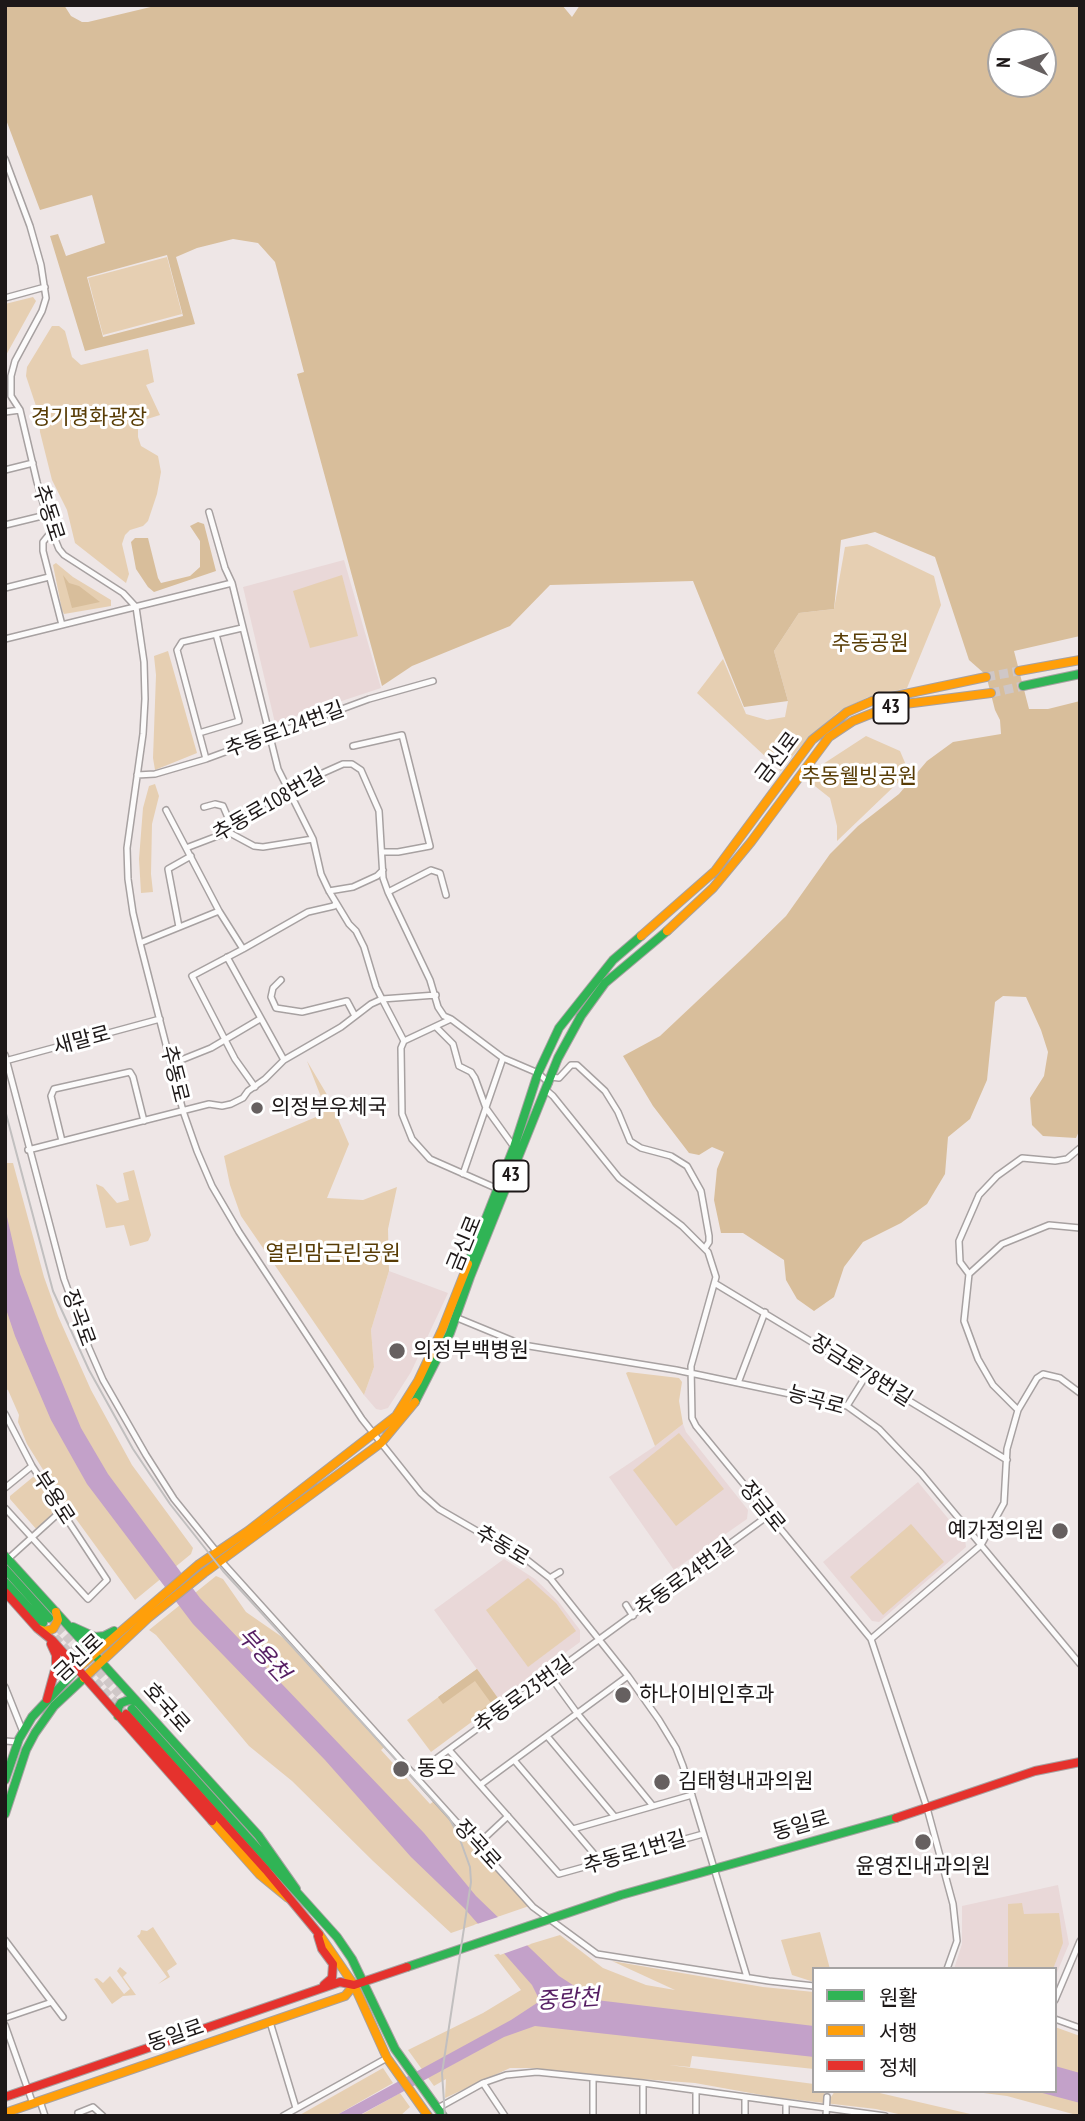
<!DOCTYPE html>
<meta charset="utf-8">
<style>
body{margin:0}
#map{position:relative;width:1085px;height:2121px;overflow:hidden;background:#eee6e6;font-family:"PT Sans Narrow","Noto Sans KR",sans-serif}
canvas{display:block}
.frame{position:absolute;inset:0;border:7px solid #1d1818;pointer-events:none}
.legend{position:absolute;left:812px;top:1967px;width:245px;height:126px;box-sizing:border-box;background:#fff;border:2px solid #a5a3a3;margin:0;padding:9px 12px;list-style:none;font-size:21px;color:#1d1818}
.legend li{display:flex;align-items:center;gap:14px;height:35px}
.legend b{width:35px;border:2px solid #a5a3a3}
.north{position:absolute;left:987px;top:28px;width:70px;height:70px;box-sizing:border-box;background:#fff;border:2px solid #a5a3a3;border-radius:50%;rotate:272deg;font-size:19px;font-weight:700;line-height:28px;text-align:center;color:#1d1818}
.north::after{content:'';display:block;margin:auto;width:24px;height:32px;background:#666060;clip-path:polygon(50% 0,100% 100%,50% 72%,0 100%)}
</style>
<div id="map">
<canvas width="1085" height="2121"></canvas>
<div class="frame"></div>
<ul class="legend">
<li><b style="height:9px;background:#30b455"></b>원활</li>
<li><b style="height:9px;background:#ff9f0a"></b>서행</li>
<li><b style="height:9px;background:#e5322d"></b>정체</li>
</ul>
<div class="north">N</div>
</div>
<script>
const g = document.querySelector('canvas').getContext('2d');
g.lineJoin = 'round';
function fillPath(path, color) { g.fillStyle = color; g.fill(path, 'evenodd'); }
const shape = rows => new Path2D(rows.map(r => 'M' + r).join(''));
function strokePath(path, color, width, dash) { g.strokeStyle = color; g.lineWidth = width; g.lineCap = dash ? 'butt' : 'round'; g.setLineDash(dash || []); g.stroke(path); }
function write(font, color, halo, rows, align = 'center') {
  g.font = font + ' "PT Sans Narrow","Noto Sans KR",sans-serif'; g.lineWidth = 6; g.setLineDash([]); g.textBaseline = 'middle'; g.strokeStyle = halo; g.fillStyle = color; for (const [text, x, y, turn = 0] of rows) {
    g.save(); g.translate(x, y); g.rotate((+turn || 0) * Math.PI / 180); g.textAlign = isNaN(turn) ? turn : align; if (halo) g.strokeText(text, 0, 0); g.fillText(text, 0, 0); g.restore();
  }
}
fillPath(shape([
 [344,560,381,688,275,723,243,587],
 [389,1271,448,1293,411,1372,388,1408,381,1410,376,1409,364,1395,374,1367,371,1330],
 [683,1424,686,1432,748,1510,747,1519,674,1570,609,1477,655,1446],
 [918,1482,965,1539,966,1547,879,1622,872,1621,823,1562],
 [504,1559,535,1579,558,1601,580,1630,580,1642,500,1701,434,1610],
 [1058,1885,1069,1944,1055,1977,1055,1969,954,1969,962,1944,962,1906]
]), '#e9d8d8');
fillPath(shape([
 [167,257,182,314,103,335,88,278],
 [33,297,36,301,5,357,5,304],
 [52,326,59,326,65,331,72,357,81,365,148,349,154,382,146,385,160,415,144,420,138,429,138,437,141,446,158,456,161,472,157,494,148,521,143,526,130,530,125,535,122,544,129,574,126,583,75,543,67,510,52,480,40,432,39,415,26,376,27,367],
 [867,544,934,576,941,605,907,688,868,697,838,712,806,740,781,771,697,693,723,659,746,714,767,720,785,717,788,701,774,651,799,613,834,609,845,547],
 [56,563,73,577,111,600,111,606,64,614,62,610,53,565],
 [342,575,358,636,310,648,293,591],
 [168,651,197,753,155,770,153,758,156,675,154,656],
 [866,736,900,751,909,772,837,841,837,826,830,798,811,783,820,766],
 [155,784,159,796,152,824,151,874,153,892,141,893,139,859,143,808,149,786],
 [307,1061,329,1098,349,1144,327,1198,363,1200,397,1187,388,1229,389,1271,371,1330,374,1367,364,1395,241,1216,230,1185,224,1156,323,1114,323,1102],
 [5,1163,13,1163,44,1277,58,1316,91,1390,132,1465,193,1548,191,1554,135,1600,60,1497,27,1444,18,1422,19,1415,8,1390,5,1389],
 [134,1170,151,1235,148,1241,130,1246,124,1225,106,1228,96,1184,103,1187,117,1203,129,1200,123,1173],
 [628,1372,679,1378,682,1382,679,1401,683,1424,655,1446,626,1373],
 [679,1433,724,1489,676,1526,633,1470],
 [33,1477,37,1478,59,1511,37,1530,10,1499,10,1496],
 [911,1524,944,1562,883,1615,850,1577],
 [216,1576,223,1579,246,1612,318,1662,389,1743,381,1750,430,1804,437,1799,532,1905,451,1933,373,1861,292,1781,249,1746,156,1635,149,1630],
 [528,1578,556,1603,576,1631,528,1667,486,1610],
 [477,1669,500,1701,431,1752,407,1720],
 [1022,1903,1024,1914,1059,1913,1063,1943,1053,1969,1008,1969,1008,1904],
 [153,1927,177,1964,167,1971,170,1977,158,1984,167,1977,137,1936,140,1934,141,1930,147,1931],
 [820,1932,830,1969,814,1969,814,1982,792,1975,781,1940],
 [560,1935,603,1968,646,1985,675,1990,612,1961,763,1987,814,1992,814,2069,692,2056,690,2067,669,2065,814,2084,814,2091,822,2091,828,2097,831,2097,835,2091,871,2091,979,2116,907,2116,876,2109,773,2097,695,2083,600,2076,530,2068,510,2068,445,2098,446,2079,434,2086,408,2050,483,2013,521,1990,494,1955],
 [120,1967,127,1973,123,1977,136,1995,123,1996,112,2004,94,1979,97,1978,103,1983,110,1976,124,1994,130,1989,117,1971],
 [1055,2027,1080,2036,1080,2116,1007,2096,968,2091,1055,2091],
 [383,2068,393,2083,335,2116,298,2116],
 [400,2093,410,2107,400,2116,359,2116]
]), '#e6cfb2');
fillPath(shape([
 [5,5,64,5,71,16,82,22,88,22,159,5,562,5,572,17,580,5,1080,5,1080,636,1014,651,1029,709,1048,709,1080,701,1080,1129,1076,1138,1043,1136,1032,1125,1030,1098,1044,1076,1048,1052,1041,1030,1026,997,1003,996,995,1002,987,1080,970,1119,948,1137,945,1174,927,1204,901,1223,863,1242,844,1267,834,1297,814,1311,797,1299,786,1280,784,1260,743,1233,721,1233,714,1200,717,1169,724,1152,712,1147,699,1155,689,1153,653,1106,623,1056,660,1036,745,956,786,916,830,854,858,826,899,794,927,761,953,742,1001,734,1000,720,995,710,986,675,969,660,935,557,875,532,841,540,834,609,799,613,774,651,788,701,744,707,693,581,550,585,510,626,412,666,382,686,297,374,304,372,275,262,258,243,233,239,197,248,176,257,195,324,85,351,50,236,58,234,66,256,105,243,92,195,40,210,5,117],
 [1001,42,1043,42,1043,84,1001,84],
 [167,255,183,316,103,337,87,277],
 [198,522,204,524,216,571,154,592,148,587,136,569,131,542,135,538,148,538,158,578,161,583,190,576,200,567,200,541,190,526],
 [63,575,69,583,79,586,100,602,72,608],
 [477,1669,500,1701,482,1714,480,1711,491,1703,475,1681,443,1704,438,1697]
]), '#d8be9b');
fillPath(shape([
 [5,1208,20,1274,45,1341,81,1428,108,1474,200,1598,424,1833,476,1896,559,1976,596,2000,814,2026,814,2057,535,2026,504,2037,358,2116,335,2116,511,2020,540,2001,532,1985,464,1908,411,1857,325,1760,193,1624,87,1484,51,1420,15,1336,5,1306],
 [1055,2066,1080,2073,1080,2103,1035,2091,1055,2091]
]), '#c3a1c9');
fillPath(shape([
 [501,1916,531,1944,500,1955,474,1925]
]), '#eee6e6');
strokePath(shape([
 [49,1618,128,1704],
 [47,1628,126,1714]
]), '#cfc7c7', 8, [8, 4]);
strokePath(shape([
 [986,677,1019,671],
 [991,693,1023,686]
]), '#cfc7c7', 9, [9, 4.5]);
const street = shape([
 [5,159,30,226,41,265,46,298,42,311,15,361,11,376,11,396,20,410,37,482,50,527,59,549,64,555,123,593,136,607,144,662,145,699,143,734,127,848,128,879,133,913,140,943,183,1111,197,1151,212,1186,239,1232,362,1419,421,1493,439,1509,527,1560,550,1578,628,1676,659,1720,676,1748,683,1766,747,1977],
 [5,298,45,287],
 [5,412,20,410],
 [5,470,33,463],
 [5,525,46,515],
 [51,532,43,542,43,551,62,625],
 [5,588,49,577],
 [5,639,232,583],
 [199,733,239,721,216,634],
 [353,746,402,735,430,846,398,852,382,852],
 [206,759,177,650,182,642,242,628],
 [137,775,155,774,206,759,369,699,433,681],
 [204,807,215,804,223,806,229,820,228,832,254,846,263,847,313,839],
 [166,810,186,848],
 [329,891,353,887,377,876,383,870],
 [388,892,431,870,440,873,446,895],
 [219,911,243,949,308,912,334,906,336,903],
 [179,927,168,869,191,856],
 [140,943,219,911,186,848,228,832,241,818,287,789,343,764,352,764,361,770,379,811,383,878,388,892,430,980,438,1007,444,1016,451,1019],
 [243,949,192,976,235,1059,255,1087],
 [227,957,284,1060],
 [281,980,273,988,271,997,276,1008,302,1012,347,1001,355,1016],
 [436,1027,453,1044,459,1066,471,1072,475,1078,486,1108,514,1147],
 [404,1041,382,999,436,995],
 [5,1055,64,1279,89,1348,103,1380,146,1455,174,1499,216,1551],
 [5,1061,160,1019],
 [171,1064,211,1048,260,1019],
 [551,1077,559,1078,571,1065,577,1065,605,1091,618,1112,630,1141,641,1148,671,1156,687,1166,701,1191,709,1236,709,1242,705,1248],
 [546,1090,553,1096,619,1178,682,1226,708,1252,716,1277,691,1366,692,1418,696,1426,871,1639,927,1808,953,1904,957,1941,947,1969],
 [62,1141,51,1096,54,1089,130,1072,133,1077,144,1121],
 [28,1150,209,1104,222,1106,231,1104,243,1098,248,1091,265,1079,284,1060,341,1027,371,1004,382,999,376,987,364,947,356,931,349,924,329,891,321,874,313,839,278,769,232,583,225,568,209,512],
 [463,1174,503,1058],
 [498,1189,430,1159,412,1139,402,1114,401,1048,404,1041,451,1019,503,1058,538,1073,549,1083],
 [969,1274,960,1262,959,1241,979,1195,997,1176,1022,1158,1055,1161,1067,1159,1080,1148],
 [716,1284,1007,1460],
 [455,1317,523,1345,676,1370,847,1406,879,1429,921,1473,1080,1664],
 [738,1383,765,1312],
 [847,1406,867,1374],
 [1018,1410,993,1385,978,1359,964,1321,969,1274,1002,1244,1049,1225,1080,1228],
 [5,1414,32,1466,107,1580,88,1599,5,1508],
 [5,1488,32,1466],
 [8,1559,61,1511],
 [221,1561,533,1907,597,1954,769,1981,814,1986],
 [550,1578,560,1572],
 [626,1605,633,1616],
 [871,1639,981,1545,1004,1503,1007,1449,1018,1410,1037,1378,1043,1374,1060,1378,1080,1393],
 [550,1676,577,1713,653,1806],
 [5,1687,23,1732],
 [547,1736,615,1817],
 [5,1741,18,1742],
 [449,1750,559,1874,703,1834],
 [514,1760,601,1862],
 [414,1775,769,1515],
 [480,1785,628,1676],
 [573,1829,692,1795],
 [477,1845,508,1816],
 [5,1940,63,2017],
 [1055,2000,1080,1941],
 [5,2018,52,2002],
 [1055,2019,1080,2028],
 [270,2022,296,2108],
 [5,2025,33,2104],
 [593,2078,593,2116],
 [483,2083,505,2116],
 [696,2091,696,2116],
 [40,2101,45,2116],
 [786,2103,786,2116],
 [438,2108,483,2083,506,2075,537,2072,643,2083,885,2116],
 [78,2113,93,2107,103,2116],
 [283,2116,387,2058],
 [643,2116,643,2083],
 [745,2116,745,2099],
 [826,2116,827,2097]
]);
const fast = shape([
 [1023,686,1080,674],
 [468,1264,514,1147,538,1073,559,1028,613,960,641,936],
 [415,1402,450,1333,470,1277,558,1058,581,1016,605,983,667,931],
 [5,1556,258,1835,296,1889],
 [5,1569,49,1618],
 [5,1582,43,1623],
 [73,1627,95,1637,104,1636,114,1631],
 [132,1709,337,1937,352,1959,395,2049,443,2116],
 [118,1716,118,1708,121,1703,129,1700,136,1702],
 [5,1780,19,1739,32,1717,77,1669],
 [5,1814,26,1750,35,1733,54,1706,84,1678],
 [407,1967,621,1895,896,1818]
]);
const slow = shape([
 [1019,671,1080,660],
 [667,931,713,888,751,842,829,737,853,721,878,711,905,704,991,693],
 [641,936,715,871,812,740,847,712,872,701,986,677],
 [39,1629,45,1631,53,1629,58,1620,56,1612],
 [77,1669,198,1565,248,1531,396,1416,418,1381,442,1330,468,1264],
 [84,1678,148,1618,204,1573,381,1443,415,1402],
 [212,1821,260,1875,288,1898],
 [319,1934,354,1985,387,2058,428,2116],
 [5,2113,345,1996,354,1985]
]);
const jam = shape([
 [5,1592,37,1628,52,1640,212,1821],
 [47,1699,56,1666,56,1655,51,1644],
 [126,1714,266,1870,319,1934],
 [896,1818,1035,1771,1080,1762],
 [318,1936,322,1949,333,1964,332,1978,324,1985],
 [5,2097,340,1982,354,1985,407,1967]
]);
strokePath(street, '#a7a1a1', 8);
strokePath(fast, '#a7a1a1', 10);
strokePath(slow, '#a7a1a1', 10);
strokePath(jam, '#a7a1a1', 10);
strokePath(street, '#fcfbfb', 5);
strokePath(fast, '#30b455', 8);
strokePath(slow, '#ff9f0a', 8);
strokePath(jam, '#e5322d', 8);
strokePath(shape([
 [5,1110,53,1291,89,1370,133,1449,170,1504,223,1571,433,1800,449,1818,458,1834,470,1867,471,1882,442,2073,445,2116]
]), '#c1bfbf', 2);
for (const [x, y, r, color] of [
 [257,1108,7,"#666060"],
 [397,1351,9,"#666060"],
 [1060,1531,9,"#666060"],
 [623,1695,9,"#666060"],
 [401,1769,9,"#666060"],
 [662,1782,9,"#666060"],
 [923,1842,9,"#666060"]
]) { const dot = new Path2D(); dot.arc(x, y, r, 0, 2 * Math.PI); g.fillStyle = color; g.fill(dot); strokePath(dot, '#fff', 2.5); }
for (const [x, y, w] of [
 [891,708,35],
 [511,1176,35]
]) { const box = new Path2D(); box.roundRect(x - w / 2, y - 15.5, w, 31, 5); g.fillStyle = '#fff'; g.fill(box); strokePath(box, '#1d1818', 2); }
write('bold 19px', '#1d1818', null, [
 ["43",891,708],
 ["43",511,1176]
]);
write('21px', '#583c05', '#fff', [
 ["경기평화광장",89,418],
 ["추동공원",870,644],
 ["추동웰빙공원",859,777],
 ["열린맘근린공원",333,1254]
]);
write('21px', '#1d1818', '#fff', [
 ["추동로",48,513,72],
 ["추동로124번길",285,730,-20],
 ["금신로",778,758,-53],
 ["추동로108번길",269,805,-30],
 ["새말로",82,1041,-15],
 ["추동로",174,1074,76],
 ["금신로",465,1244,-68],
 ["장곡로",78,1318,70],
 ["장금로78번길",861,1371,32],
 ["능곡로",816,1401,15],
 ["부용로",53,1498,57],
 ["장금로",762,1507,51],
 ["추동로",502,1546,31],
 ["추동로24번길",685,1578,-36],
 ["금신로",79,1658,-43],
 ["추동로23번길",524,1695,-36],
 ["호국로",166,1708,48],
 ["동일로",801,1826,-16],
 ["장곡로",477,1845,48],
 ["추동로1번길",635,1853,-16],
 ["동일로",176,2036,-19]
]);
write('21px', '#1d1818', '#fff', [
 ["의정부우체국",271,1108],
 ["의정부백병원",413,1351],
 ["예가정의원",1044,1531,"right"],
 ["하나이비인후과",639,1695],
 ["동오",417,1769],
 ["김태형내과의원",678,1782],
 ["윤영진내과의원",923,1867,"center"]
], 'left');
write('italic 23px', '#561e63', '#fff', [
 ["부용천",263,1655,47],
 ["중랑천",568,2000,-4]
]);
</script>
